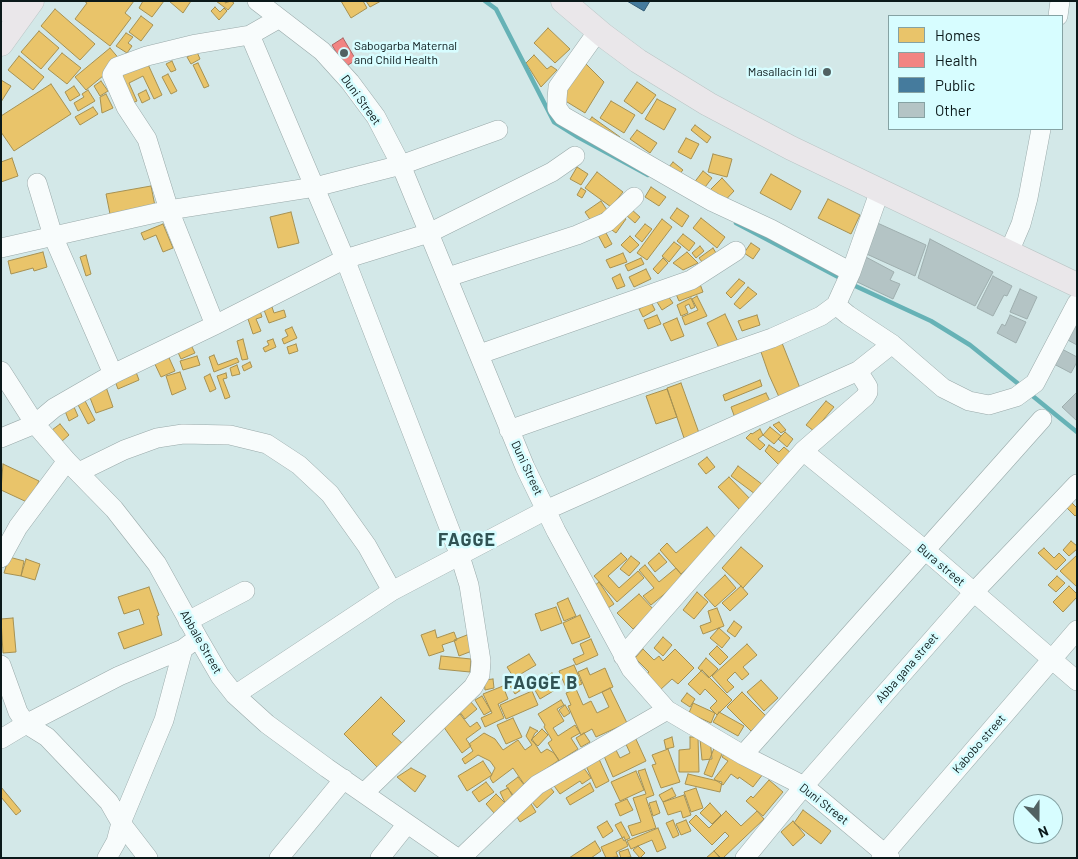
<!DOCTYPE html>
<style>
body{margin:0}
#map{position:relative;width:1078px;height:859px;overflow:hidden;background:#d3e8e8;font-family:Barlow,sans-serif}
canvas{display:block}
.frame{position:absolute;inset:0;border:2px solid #0b191a;pointer-events:none}
.legend{position:absolute;left:888px;top:15px;width:175px;height:115px;box-sizing:border-box;background:#d7fdff;border:1px solid #85a2a3;margin:0;padding:6px 9px;list-style:none;font-size:15px;color:#0b191a}
.legend li{display:flex;align-items:center;gap:10px;height:25px}
.legend b{width:25px;border:1px solid #85a2a3}
.north{position:absolute;left:1013px;top:794px;width:50px;height:50px;box-sizing:border-box;background:#d7fdff;border:1px solid #85a2a3;border-radius:50%;rotate:158deg;font-size:14px;font-weight:700;line-height:20px;text-align:center;color:#0b191a}
.north::after{content:'';display:block;margin:auto;width:18px;height:22px;background:#516162;clip-path:polygon(50% 0,100% 100%,50% 72%,0 100%)}
</style>
<div id="map">
<canvas width="1078" height="859"></canvas>
<div class="frame"></div>
<ul class="legend">
<li><b style="height:14px;background:#e9c46a"></b>Homes</li>
<li><b style="height:14px;background:#f28482"></b>Health</li>
<li><b style="height:14px;background:#457b9d"></b>Public</li>
<li><b style="height:14px;background:#b4c4c5"></b>Other</li>
</ul>
<div class="north">N</div>
</div>
<script>
const g = document.querySelector('canvas').getContext('2d');
g.lineJoin = 'round';
function fillPath(path, color) { g.fillStyle = color; g.fill(path, 'evenodd'); }
const shape = rows => new Path2D(rows.map(r => 'M' + r).join(''));
function strokePath(path, color, width, dash) { g.strokeStyle = color; g.lineWidth = width; g.lineCap = dash ? 'butt' : 'round'; g.setLineDash(dash || []); g.stroke(path); }
function write(font, color, halo, rows, align = 'center') {
  g.font = font + ' Barlow,sans-serif'; g.lineWidth = 5; g.setLineDash([]); g.textBaseline = 'middle'; g.strokeStyle = halo; g.fillStyle = color; for (const [text, x, y, turn = 0] of rows) {
    g.save(); g.translate(x, y); g.rotate((+turn || 0) * Math.PI / 180); g.textAlign = isNaN(turn) ? turn : align; if (halo) g.strokeText(text, 0, 0); g.fillText(text, 0, 0); g.restore();
  }
}
const homes = shape([
 [84,1,134,1,125,13,131,18,110,46,75,19,87,3,84,1],
 [143,1,164,1,152,17,139,8,143,1],
 [169,1,191,1,183,13,169,1],
 [216,1,226,1,225,3,231,1,234,3,228,10,216,1],
 [341,1,363,1,367,8,351,18,341,1],
 [366,1,381,1,370,7,366,1],
 [215,7,220,12,224,8,227,11,219,20,211,11,215,7],
 [55,9,95,44,80,60,41,26,55,9],
 [141,16,153,25,141,41,129,32,141,16],
 [548,28,570,49,555,63,534,43,548,28],
 [39,31,59,48,41,69,21,52,39,31],
 [126,33,133,37,128,43,132,46,127,53,116,46,126,33],
 [110,48,121,61,86,90,75,77,110,48],
 [197,52,200,59,191,64,187,57,197,52],
 [62,53,81,68,67,84,48,69,62,53],
 [534,55,547,69,551,66,557,70,541,87,526,63,534,55],
 [19,56,44,77,33,90,8,70,19,56],
 [146,60,162,95,154,99,143,76,129,83,137,101,128,105,114,75,146,60],
 [582,60,604,82,585,113,559,97,582,60],
 [172,61,176,70,171,72,166,64,172,61],
 [198,63,209,86,204,88,193,65,198,63],
 [168,74,177,91,171,94,162,77,168,74],
 [1,80,11,86,1,102,1,80],
 [101,81,108,91,100,96,94,86,101,81],
 [637,82,656,95,642,114,624,101,637,82],
 [51,84,71,114,14,151,1,132,1,116,51,84],
 [74,86,80,95,70,101,65,92,74,86],
 [88,90,95,101,78,111,74,103,84,97,82,94,88,90],
 [146,90,150,99,142,103,138,94,146,90],
 [106,94,113,108,102,113,100,97,106,94],
 [657,99,676,109,664,130,645,119,657,99],
 [611,101,635,115,624,133,600,118,611,101],
 [93,107,98,114,80,125,75,117,93,107],
 [592,117,620,137,613,146,585,126,592,117],
 [695,125,711,137,707,143,691,130,695,125],
 [637,130,657,143,650,153,630,139,637,130],
 [686,138,699,144,691,159,678,152,686,138],
 [713,154,732,159,727,177,708,172,713,154],
 [12,158,18,176,1,182,1,162,12,158],
 [673,162,683,170,674,180,665,172,673,162],
 [577,167,588,174,581,185,570,179,577,167],
 [703,171,712,178,699,195,690,188,703,171],
 [597,172,623,192,611,207,585,188,597,172],
 [771,174,801,191,791,210,760,193,771,174],
 [722,178,734,191,719,207,706,194,722,178],
 [151,186,155,206,110,214,106,194,151,186],
 [651,187,666,197,659,206,645,197,651,187],
 [581,188,586,191,582,198,577,195,581,188],
 [828,199,860,215,851,234,818,218,828,199],
 [601,201,607,210,591,221,585,212,601,201],
 [677,208,689,216,682,227,670,218,677,208],
 [631,209,640,217,635,223,626,215,631,209],
 [291,212,299,243,278,248,270,217,291,212],
 [620,214,626,219,616,233,609,228,620,214],
 [701,218,725,237,717,248,693,228,701,218],
 [662,219,672,227,647,260,637,253,662,219],
 [163,224,173,248,163,252,156,235,144,240,141,233,163,224],
 [645,224,652,229,642,242,635,236,645,224],
 [605,231,612,244,605,248,598,235,605,231],
 [683,234,695,243,689,251,677,241,683,234],
 [630,236,639,245,630,253,621,245,630,236],
 [674,242,681,247,669,262,662,256,674,242],
 [751,243,760,249,753,259,744,253,751,243],
 [700,246,704,251,696,258,692,253,700,246],
 [713,248,716,253,702,262,699,258,713,248],
 [43,252,47,267,34,271,33,268,11,274,8,261,43,252],
 [687,252,698,263,683,270,673,263,687,252],
 [623,253,627,262,610,268,606,260,623,253],
 [86,255,91,274,86,276,80,257,86,255],
 [641,258,644,264,628,271,625,265,641,258],
 [663,258,668,263,658,274,653,269,663,258],
 [646,269,651,279,634,287,629,277,646,269],
 [620,274,625,286,617,289,612,278,620,274],
 [739,279,745,283,731,298,726,293,739,279],
 [700,284,703,292,679,301,676,294,700,284],
 [748,287,757,294,740,309,734,304,748,287],
 [668,296,673,303,662,310,657,302,668,296],
 [697,296,707,316,685,325,682,317,698,310,692,299,697,296],
 [691,298,695,307,691,309,689,304,685,306,688,313,681,316,677,305,691,298],
 [651,302,655,310,643,317,639,309,651,302],
 [272,307,274,313,284,310,286,317,269,323,264,310,272,307],
 [260,311,262,317,256,319,261,331,253,334,247,316,260,311],
 [725,314,740,346,722,354,707,323,725,314],
 [657,315,661,324,648,329,644,320,657,315],
 [757,315,760,325,742,331,738,321,757,315],
 [677,318,684,336,671,341,663,324,677,318],
 [292,327,297,338,284,344,282,339,288,336,285,330,292,327],
 [243,339,248,359,242,360,237,341,243,339],
 [273,339,276,347,265,352,263,348,269,345,267,341,273,339],
 [189,341,195,353,181,359,176,348,189,341],
 [782,343,800,388,779,397,769,375,761,352,782,343],
 [296,344,298,351,289,354,287,347,296,344],
 [166,351,175,371,161,377,152,358,166,351],
 [214,355,218,365,237,358,239,362,214,372,209,357,214,355],
 [197,356,200,365,183,370,180,361,197,356],
 [250,362,252,367,244,371,242,366,250,362],
 [237,365,240,374,232,376,230,368,237,365],
 [136,372,139,380,118,389,115,381,136,372],
 [180,372,186,389,172,395,166,376,180,372],
 [226,373,227,378,223,379,230,397,225,399,217,376,226,373],
 [210,374,216,389,210,392,204,377,210,374],
 [760,380,762,386,725,401,723,395,760,380],
 [681,383,699,433,684,438,667,388,681,383],
 [105,384,113,407,96,413,87,390,105,384],
 [667,389,677,417,656,424,646,396,667,389],
 [766,393,771,403,735,418,731,407,766,393],
 [83,397,95,420,88,424,76,401,83,397],
 [826,401,834,407,814,431,806,425,826,401],
 [74,407,78,416,69,421,65,411,74,407],
 [779,422,786,430,781,433,773,425,779,422],
 [60,424,69,435,61,442,52,430,60,424],
 [770,427,781,436,774,444,763,435,770,427],
 [760,429,763,435,758,439,765,445,760,450,746,438,751,433,752,434,760,429],
 [785,432,793,439,787,447,778,439,785,432],
 [769,445,779,452,784,447,792,454,781,467,765,451,769,445],
 [707,457,715,467,706,474,698,464,707,457],
 [3,464,39,481,29,503,1,490,3,464],
 [738,466,763,485,755,494,731,476,738,466],
 [729,477,752,501,741,511,718,487,729,477],
 [1071,502,1077,508,1077,514,1075,516,1066,507,1071,502],
 [707,527,721,544,705,553,681,574,660,550,667,543,676,553,707,527],
 [1071,541,1077,546,1077,549,1069,556,1063,550,1071,541],
 [741,547,763,566,743,588,722,568,741,547],
 [1044,548,1054,558,1059,553,1066,560,1056,570,1038,553,1044,548],
 [621,553,627,559,608,576,619,588,638,571,644,578,617,602,594,576,621,553],
 [659,553,667,562,655,572,648,563,659,553],
 [1077,555,1077,587,1060,571,1077,555],
 [631,556,640,563,629,576,620,569,631,556],
 [9,557,24,561,21,576,4,573,9,557],
 [26,559,40,564,35,580,21,576,26,559],
 [645,565,659,582,676,568,684,578,651,605,643,596,654,588,639,570,645,565],
 [725,575,736,588,715,607,704,595,725,575],
 [1057,576,1065,583,1056,592,1048,585,1057,576],
 [599,582,614,604,608,608,594,586,599,582],
 [741,586,748,594,730,611,722,603,741,586],
 [1069,586,1077,594,1077,597,1063,612,1053,602,1069,586],
 [149,587,159,615,157,616,162,635,124,649,118,633,144,624,139,609,124,614,118,597,149,587],
 [697,592,708,602,694,619,683,610,697,592],
 [639,594,654,610,633,629,617,613,639,594],
 [568,598,576,616,564,621,557,603,568,598],
 [556,607,562,623,541,631,535,614,556,607],
 [717,608,724,626,703,634,700,626,711,622,708,611,717,608],
 [580,615,590,637,572,644,563,623,580,615],
 [13,618,16,652,3,653,1,619,13,618],
 [734,621,742,627,735,637,727,631,734,621],
 [719,628,730,638,722,648,710,638,719,628],
 [435,630,437,638,454,632,457,640,442,645,444,651,429,656,421,635,435,630],
 [467,635,472,651,459,656,454,640,467,635],
 [663,637,672,645,663,656,654,648,663,637],
 [591,639,598,655,576,665,573,659,584,654,580,644,591,639],
 [747,644,757,655,743,667,749,674,742,680,735,672,727,680,734,687,727,693,712,676,747,644],
 [717,646,728,657,720,665,709,654,717,646],
 [643,649,654,660,659,656,663,661,675,649,694,668,678,684,672,679,660,690,645,675,649,672,635,658,643,649],
 [529,654,536,665,514,678,507,667,529,654],
 [441,656,471,659,470,672,439,669,441,656],
 [706,658,718,669,709,678,698,668,706,658],
 [574,665,582,684,567,690,559,671,574,665],
 [587,668,590,675,605,668,613,687,589,698,578,672,587,668],
 [702,670,732,700,717,715,710,708,717,701,705,689,700,695,688,684,702,670],
 [552,673,560,687,540,699,532,685,552,673],
 [493,679,494,688,485,690,484,680,493,679],
 [514,680,521,690,515,694,508,683,514,680],
 [761,680,778,698,764,711,747,692,761,680],
 [503,686,508,699,498,704,504,718,485,727,481,718,492,713,483,694,503,686],
 [610,688,627,723,596,737,592,729,581,735,568,706,571,705,566,693,576,689,583,705,591,701,597,713,609,707,602,692,610,688],
 [532,691,538,705,506,719,500,705,532,691],
 [742,692,766,716,751,731,727,707,742,692],
 [687,693,695,699,690,707,681,701,687,693],
 [482,696,491,711,484,715,475,700,482,696],
 [381,697,405,721,392,734,402,743,377,767,344,734,381,697],
 [561,700,564,705,557,709,564,721,553,728,558,736,575,725,580,733,571,738,578,749,559,761,548,743,552,740,544,727,545,725,538,714,561,700],
 [470,701,477,709,465,719,459,711,470,701],
 [693,703,715,713,711,723,689,713,693,703],
 [565,705,570,713,564,717,559,710,565,705],
 [719,712,744,726,738,736,713,722,719,712],
 [460,714,470,727,477,722,481,728,466,739,471,746,462,753,443,726,460,714],
 [513,718,522,737,506,744,497,725,513,718],
 [530,727,538,731,535,733,532,739,541,753,547,749,554,753,559,760,524,784,513,768,493,783,490,778,495,768,490,761,478,755,465,764,462,759,473,751,469,744,484,733,495,739,503,750,518,740,525,750,532,745,526,736,530,727],
 [542,729,548,735,538,746,531,740,542,729],
 [584,733,590,742,581,747,576,738,584,733],
 [635,737,646,761,613,777,604,756,616,750,620,758,630,753,625,742,635,737],
 [672,737,674,747,666,749,664,740,672,737],
 [690,737,698,737,699,772,679,772,679,750,690,749,690,737],
 [710,738,712,759,702,760,700,739,710,738],
 [716,743,725,747,712,777,704,774,716,743],
 [728,748,763,774,753,787,739,777,738,779,731,774,723,785,714,779,728,761,722,757,728,748],
 [668,749,680,782,661,788,652,765,656,764,652,755,668,749],
 [599,759,609,781,596,788,586,766,599,759],
 [483,761,492,775,467,791,458,776,483,761],
 [581,764,591,778,582,784,580,781,560,794,552,783,581,764],
 [411,768,426,776,415,792,397,777,411,768],
 [645,769,654,795,646,798,656,828,632,836,628,826,641,822,633,798,646,794,638,771,645,769],
 [636,771,644,790,620,801,611,782,636,771],
 [688,774,722,782,720,792,685,784,688,774],
 [518,777,525,786,513,795,506,786,518,777],
 [769,780,783,792,763,816,746,801,751,796,753,798,769,780],
 [486,782,494,792,479,802,472,792,486,782],
 [590,783,594,791,570,805,566,798,590,783],
 [549,786,554,792,537,808,531,801,549,786],
 [1,787,21,811,16,815,1,797,1,787],
 [508,788,516,802,507,807,500,792,508,788],
 [672,788,676,796,663,802,659,795,672,788],
 [696,788,703,808,691,812,684,792,696,788],
 [496,794,506,804,495,814,486,804,496,794],
 [684,795,691,815,683,818,681,811,668,815,663,802,684,795],
 [627,799,633,810,620,816,615,804,627,799],
 [656,801,660,813,653,816,649,803,656,801],
 [530,802,536,812,520,822,514,812,530,802],
 [710,803,721,815,712,824,700,813,710,803],
 [803,810,831,831,821,844,794,823,803,810],
 [726,811,741,826,757,811,764,819,723,858,721,858,714,851,729,836,725,832,712,845,689,822,696,815,709,828,726,811],
 [673,820,679,835,673,838,666,823,673,820],
 [686,820,691,831,681,835,676,824,686,820],
 [607,821,613,831,603,838,597,827,607,821],
 [793,821,805,835,793,846,781,832,793,821],
 [621,822,630,838,624,841,615,825,621,822],
 [658,828,666,848,657,852,652,840,631,849,627,841,658,828],
 [624,837,628,846,616,852,618,857,606,858,601,847,624,837],
 [595,841,601,851,591,858,569,858,595,841],
 [638,846,645,853,640,858,633,850,638,846],
 [628,849,631,857,621,858,619,852,628,849],
 [714,851,720,858,706,858,714,851]
]);
fillPath(homes, '#e9c46a');
strokePath(homes, '#a69152', 1);
const health = shape([
 [343,38,356,60,345,67,332,45,343,38]
]);
fillPath(health, '#f28482');
strokePath(health, '#ad6463', 1);
const public = shape([
 [627,1,650,1,644,11,627,1]
]);
fillPath(public, '#457b9d');
strokePath(public, '#345e76', 1);
strokePath(shape([
 [485,1,496,9,554,122,578,137,648,175],
 [736,223,842,279],
 [851,284,931,321,970,345,1021,386],
 [1029,393,1077,432]
]), '#66b2b6', 4.5);
const building = shape([
 [873,221,926,245,915,276,860,251,873,221],
 [930,239,993,272,975,306,918,278,930,239],
 [864,256,894,272,890,280,900,284,893,299,853,280,864,256],
 [993,276,1012,286,1007,296,1004,295,993,316,977,308,993,276],
 [1020,289,1037,297,1027,319,1010,312,1020,289],
 [1010,315,1026,322,1016,343,997,333,1002,324,1005,326,1010,315],
 [1077,318,1077,345,1064,338,1077,318],
 [1060,348,1077,357,1077,362,1071,373,1052,363,1060,348],
 [1077,392,1077,421,1062,407,1077,392]
]);
fillPath(building, '#b4c4c5');
strokePath(building, '#9eaeae', 1);
const minor = shape([
 [257,1,322,51,350,82,376,117,401,165,525,467,556,531,631,669,667,710,743,755,804,786,890,858],
 [1058,16,1060,1],
 [598,31,558,87,557,99,557,108,563,116,713,202,771,229,851,272],
 [250,35,345,259,460,556,469,585,481,661,480,675,473,687,364,793],
 [37,183,53,236,113,374],
 [1,248,169,210,315,187,401,165,498,130],
 [1009,252,1021,224,1028,198,1041,129],
 [448,277,577,235,607,222,634,197],
 [836,305,848,315,892,344,943,388,969,401,989,405,1016,397,1035,383,1077,303],
 [215,325,169,210,147,139,126,107,112,75,117,67,147,56,196,44,250,35,278,19],
 [480,354,691,280,736,251],
 [1,371,35,424,67,461,114,509,157,564,198,638,220,676,235,695,267,724,327,768,457,858],
 [509,430,772,338,821,316,836,305,851,272,880,190],
 [1,438,35,424,54,408,113,374,215,325,345,259,429,233,552,172,575,156],
 [803,451,925,550,1077,681],
 [79,472,124,450,157,438,183,434,230,435,267,444,299,465,330,494,367,546,392,591],
 [1,558,18,527,67,461],
 [188,621,245,591],
 [623,656,803,451,865,397,868,392,868,387,858,371],
 [1,665,18,712,26,724,47,737,109,802,121,823,148,858],
 [235,695,392,591,546,510,858,371,892,344],
 [1,739,26,724,119,676,183,649,191,643],
 [743,755,1042,419],
 [107,858,116,842,121,823,164,720,183,649],
 [279,858,344,779],
 [380,858,407,824],
 [461,858,537,785,667,710],
 [745,858,804,786,974,592,1077,484],
 [881,858,1077,630]
]);
const major = shape([
 [563,1,603,35,638,61,708,104,791,148,1077,285],
 [1,9,7,1],
 [1,44,32,1]
]);
strokePath(minor, '#99a9a9', 20);
strokePath(major, '#bac5c5', 25);
strokePath(minor, '#f8fcfc', 19);
strokePath(major, '#eae7ea', 24);
for (const [x, y, r, color] of [
 [344,53,5,"#516162"],
 [827,72,5,"#516162"]
]) { const dot = new Path2D(); dot.arc(x, y, r, 0, 2 * Math.PI); g.fillStyle = color; g.fill(dot); strokePath(dot, '#d7fdff', 2); }
write('12px', '#0b191a', '#d7fdff', [
 ["Sabogarba Maternal",354,46],
 ["and Child Health",354,60],
 ["Masallacin Idi",817,72,"right"]
], 'left');
write('12px', '#0b191a', '#d7fdff', [
 ["Duni Street",361,100,54],
 ["Duni Street",527,468,65],
 ["Bura street",941,565,40],
 ["Abbale Street",201,642,60],
 ["Abba gana street",907,668,-49],
 ["Kabobo street",979,744,-49],
 ["Duni Street",824,804,38]
]);
g.letterSpacing = '1px';
write('bold 18px', '#315354', '#d7fdff', [
 ["FAGGE",467,540],
 ["FAGGE B",541,683]
]);
g.letterSpacing = '0px';
</script>
